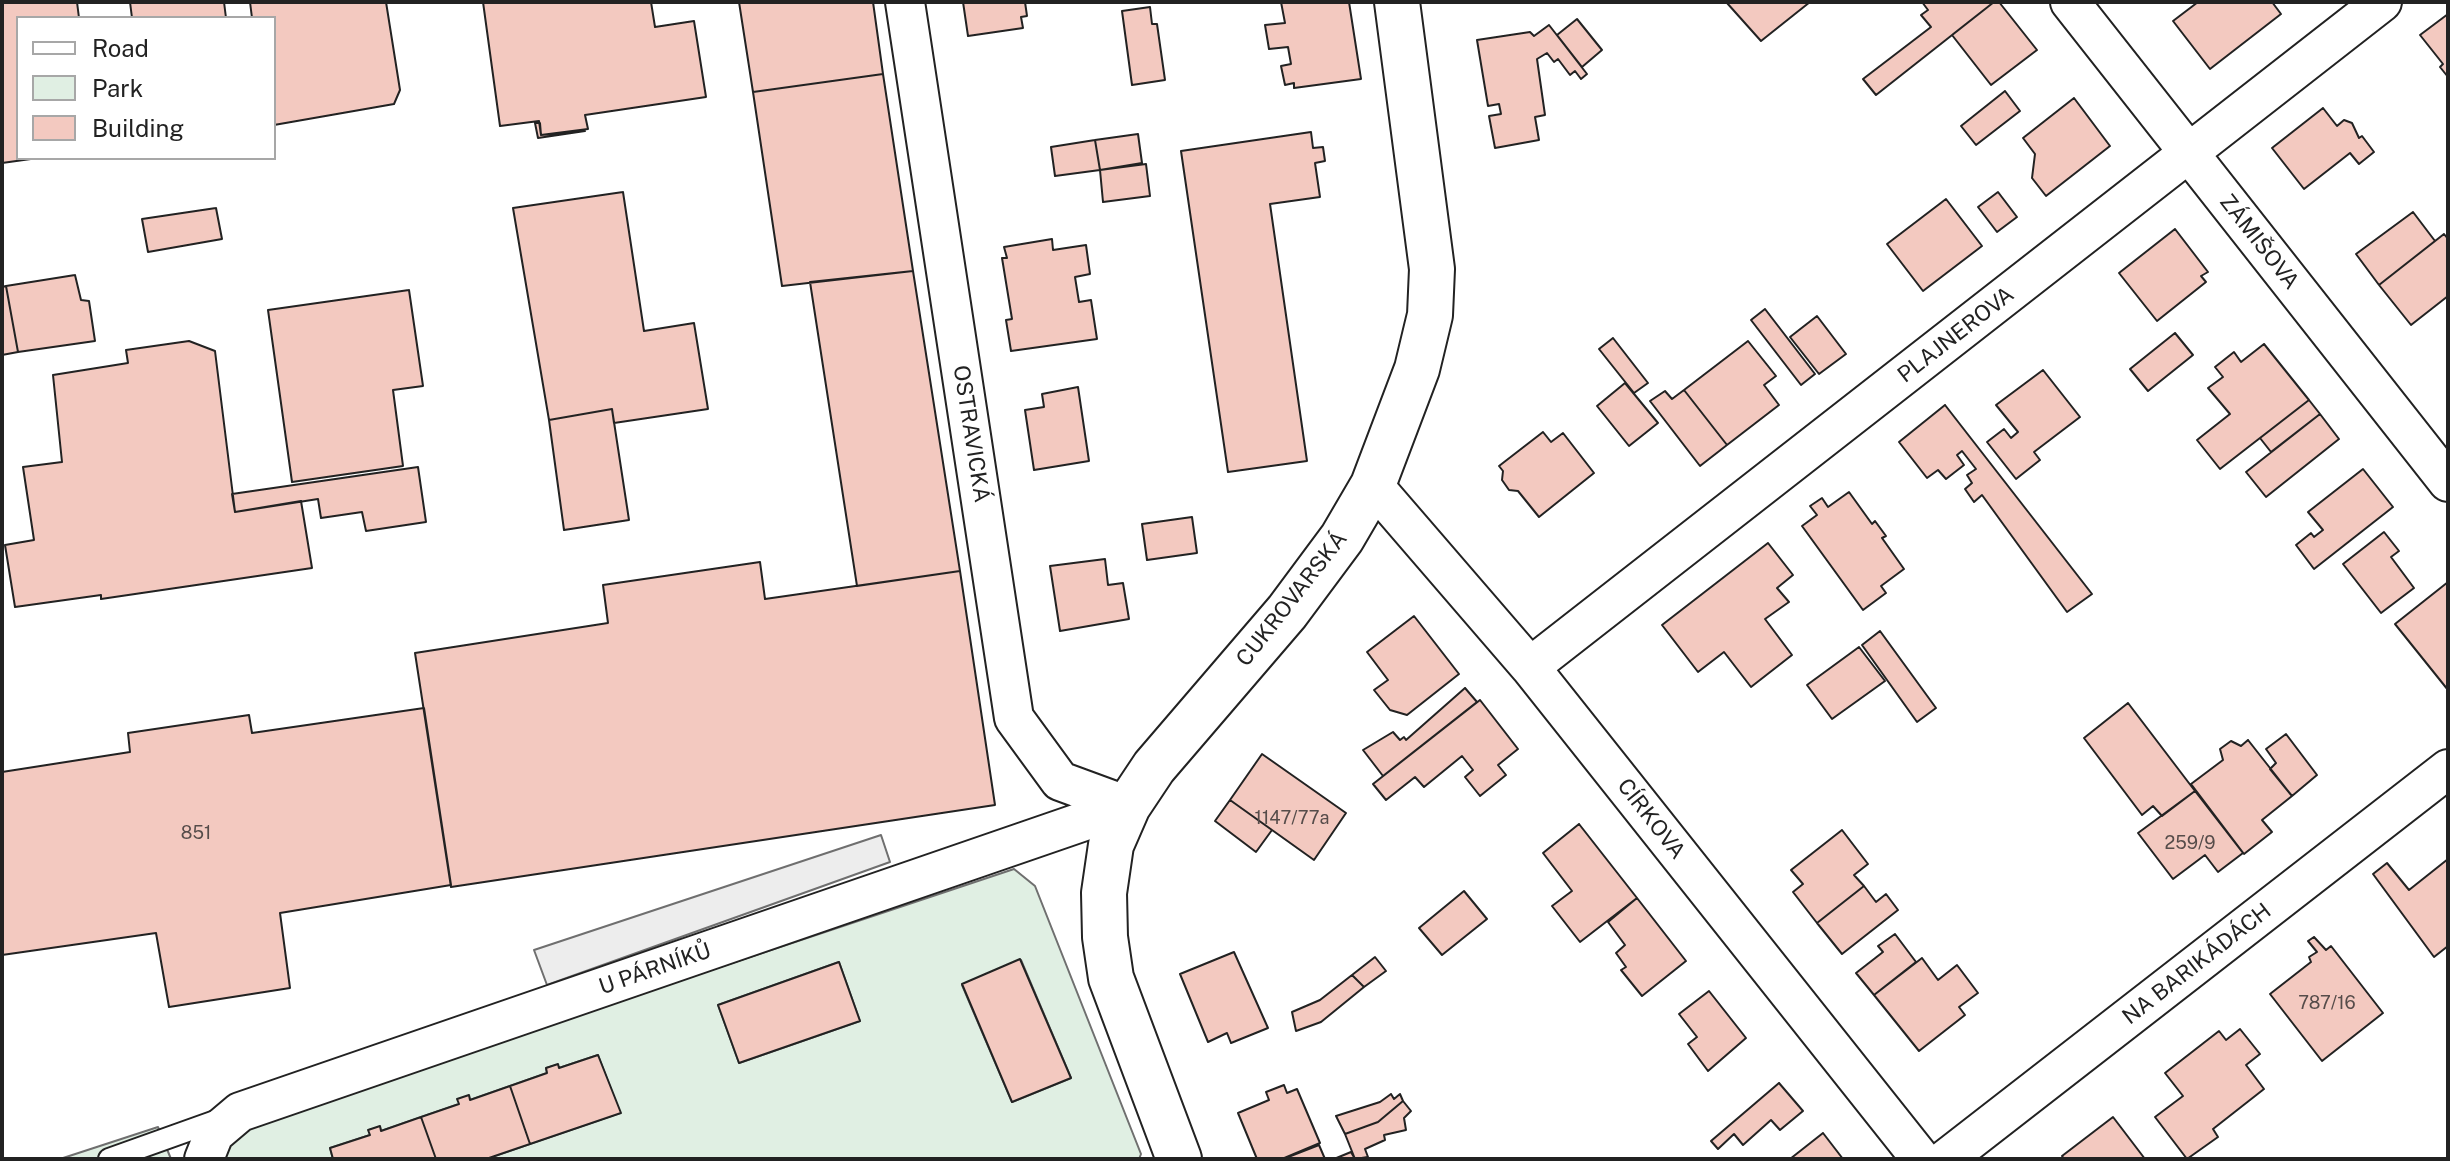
<!DOCTYPE html>
<meta charset="utf-8">
<style>
body{margin:0}
#map{position:relative;width:2450px;height:1161px;overflow:hidden;background:#fff;font-family:"Public Sans",sans-serif}
canvas{display:block}
.frame{position:absolute;inset:0;border:4px solid #222;pointer-events:none}
.legend{position:absolute;left:16px;top:16px;width:260px;height:144px;box-sizing:border-box;background:#fff;border:2px solid #a7a7a7;margin:0;padding:10px 14px;list-style:none;font-size:24px;color:#222}
.legend li{display:flex;align-items:center;gap:16px;height:40px}
.legend b{width:40px;border:2px solid #a7a7a7}
</style>
<div id="map">
<canvas width="2450" height="1161"></canvas>
<div class="frame"></div>
<ul class="legend">
<li><b style="height:10px;background:#fff"></b>Road</li>
<li><b style="height:22px;background:#e0efe3"></b>Park</li>
<li><b style="height:22px;background:#f3c9c0"></b>Building</li>
</ul>
</div>
<script>
const g = document.querySelector('canvas').getContext('2d');
g.lineJoin = 'round';
function fillPath(path, color) { g.fillStyle = color; g.fill(path, 'evenodd'); }
const shape = rows => new Path2D(rows.map(r => 'M' + r).join(''));
function strokePath(path, color, width, dash) { g.strokeStyle = color; g.lineWidth = width; g.lineCap = dash ? 'butt' : 'round'; g.setLineDash(dash || []); g.stroke(path); }
function write(font, color, halo, rows, align = 'center') {
  g.font = font + ' "Public Sans",sans-serif'; g.lineWidth = 6; g.setLineDash([]); g.textBaseline = 'middle'; g.strokeStyle = halo; g.fillStyle = color; for (const [text, x, y, turn = 0] of rows) {
    g.save(); g.translate(x, y); g.rotate((+turn || 0) * Math.PI / 180); g.textAlign = isNaN(turn) ? turn : align; if (halo) g.strokeText(text, 0, 0); g.fillText(text, 0, 0); g.restore();
  }
}
const green = shape([
 [1014,869,1035,886,1141,1154,1139,1159,486,1159,620,1113,598,1055,559,1068,557,1065,546,1068,547,1073,470,1100,469,1096,459,1104,381,1131,380,1127,369,1130,370,1135,330,1148,333,1159,213,1159,234,1129,1014,869],
 [1021,960,1071,1078,1012,1102,962,985,1021,960],
 [839,962,860,1021,739,1063,718,1005,839,962],
 [158,1127,171,1159,60,1159,158,1127]
]);
fillPath(green, '#e0efe3');
strokePath(green, '#6f6f6f', 2);
const parking = shape([
 [881,835,890,862,547,985,534,950,881,835]
]);
fillPath(parking, '#ededed');
strokePath(parking, '#6f6f6f', 2);
const building = shape([
 [2,2,77,2,79,18,18,18,18,158,38,158,2,163,2,2],
 [130,2,224,2,226,18,132,18,130,2],
 [250,2,386,2,400,90,394,104,274,125,274,18,252,18,250,2],
 [483,2,651,2,655,27,694,21,706,97,585,115,588,129,541,135,539,121,500,126,483,2],
 [739,2,873,2,883,74,753,92,739,2],
 [963,2,1025,2,1027,16,1021,17,1023,28,968,36,963,2],
 [1281,2,1349,2,1361,79,1294,88,1294,83,1285,85,1281,66,1291,64,1288,47,1269,49,1265,25,1285,23,1281,2],
 [1810,2,1761,41,1727,3,1728,2,1810,2],
 [1922,2,1994,2,1876,95,1863,79,1931,27,1921,15,1928,10,1922,2],
 [1994,2,1999,2,2037,50,1991,85,1952,35,1994,2],
 [2198,2,2272,2,2281,14,2210,69,2173,21,2198,2],
 [1150,7,1152,24,1157,24,1165,80,1132,85,1122,11,1150,7],
 [2448,14,2448,77,2440,67,2443,64,2420,35,2448,14],
 [1577,19,1602,50,1582,67,1557,35,1577,19],
 [1549,25,1587,74,1581,79,1575,71,1570,75,1558,59,1554,62,1547,53,1537,59,1545,115,1535,117,1539,140,1495,148,1489,116,1501,114,1499,104,1488,106,1477,40,1530,32,1534,36,1549,25],
 [883,74,913,271,782,286,753,92,883,74],
 [2005,91,2020,111,1976,145,1961,126,2005,91],
 [2074,98,2110,146,2046,196,2032,178,2035,154,2023,138,2074,98],
 [2323,108,2337,126,2344,120,2352,123,2359,138,2362,136,2374,152,2359,164,2350,153,2304,189,2272,148,2323,108],
 [535,123,540,123,541,135,585,131,538,138,535,123],
 [1311,132,1313,148,1323,147,1325,161,1315,163,1320,197,1270,204,1307,461,1228,472,1181,151,1311,132],
 [1138,134,1142,163,1100,170,1095,140,1138,134],
 [1095,140,1100,170,1055,176,1051,147,1095,140],
 [1146,164,1150,196,1103,202,1100,170,1146,164],
 [623,192,644,331,694,323,708,409,614,423,612,409,549,420,513,208,623,192],
 [1998,192,2017,217,1997,232,1978,207,1998,192],
 [1946,199,1982,246,1923,291,1887,244,1946,199],
 [216,208,222,239,148,252,142,219,216,208],
 [2413,212,2435,241,2379,285,2356,254,2413,212],
 [2175,229,2208,272,2201,276,2206,282,2157,321,2119,273,2175,229],
 [2444,234,2448,239,2448,296,2411,325,2379,285,2444,234],
 [1052,239,1053,250,1086,245,1090,274,1075,277,1079,302,1091,300,1097,339,1011,351,1006,320,1012,319,1002,258,1007,258,1004,247,1052,239],
 [913,271,960,571,857,586,810,282,913,271],
 [75,275,81,300,89,301,95,341,18,352,6,286,75,275],
 [6,286,18,352,2,355,2,287,6,286],
 [409,290,423,386,393,390,403,466,292,482,268,310,409,290],
 [1765,309,1815,374,1801,385,1751,320,1765,309],
 [1817,316,1846,354,1819,374,1790,337,1817,316],
 [2175,333,2193,355,2148,391,2130,369,2175,333],
 [1613,338,1648,383,1634,393,1599,349,1613,338],
 [189,341,215,351,235,512,301,501,312,568,101,599,101,595,15,607,5,545,34,540,23,467,62,462,53,375,128,363,126,350,189,341],
 [1748,341,1776,376,1764,385,1779,405,1727,445,1684,390,1748,341],
 [2264,344,2309,400,2220,469,2197,440,2230,414,2208,388,2223,377,2215,367,2234,352,2241,362,2264,344],
 [2043,370,2080,417,2034,452,2040,460,2016,479,1987,442,2004,429,2011,438,2018,432,1996,405,2043,370],
 [1625,383,1658,423,1629,446,1597,406,1625,383],
 [1078,387,1089,461,1034,470,1025,410,1044,407,1042,394,1078,387],
 [1684,390,1727,445,1700,466,1650,401,1665,391,1672,399,1684,390],
 [2309,400,2320,414,2271,452,2260,438,2309,400],
 [1945,405,2092,594,2067,612,1982,495,1974,502,1965,489,1972,483,1967,475,1976,469,1962,451,1957,455,1964,465,1946,479,1938,470,1927,478,1899,442,1945,405],
 [612,409,629,520,564,530,549,420,612,409],
 [2320,414,2339,439,2266,497,2246,472,2320,414],
 [1543,432,1551,442,1563,433,1594,473,1539,517,1518,491,1509,490,1502,480,1503,471,1499,466,1543,432],
 [418,467,426,522,366,531,362,512,321,518,318,499,235,512,232,494,418,467],
 [2363,469,2393,507,2314,569,2296,545,2311,533,2314,537,2323,530,2308,512,2363,469],
 [1849,492,1872,524,1875,521,1886,536,1882,538,1904,569,1881,586,1886,593,1863,610,1802,526,1817,515,1810,506,1822,498,1828,507,1849,492],
 [1192,517,1197,553,1147,560,1142,524,1192,517],
 [2384,532,2399,551,2391,557,2414,588,2381,613,2343,564,2384,532],
 [1768,543,1793,575,1777,588,1789,602,1765,619,1792,655,1751,687,1724,652,1698,672,1662,625,1768,543],
 [1105,559,1108,585,1123,583,1129,619,1060,631,1050,566,1105,559],
 [760,562,765,599,960,571,995,805,451,887,415,653,608,623,603,585,760,562],
 [2448,582,2448,690,2395,624,2448,582],
 [1414,616,1459,674,1407,715,1390,710,1374,690,1388,680,1367,652,1414,616],
 [1880,631,1936,708,1917,722,1862,645,1880,631],
 [1859,647,1885,681,1832,719,1807,685,1859,647],
 [1465,688,1477,702,1383,776,1363,750,1393,732,1400,740,1404,737,1406,740,1465,688],
 [1480,700,1518,749,1498,765,1506,775,1480,796,1465,777,1473,770,1462,756,1424,787,1415,777,1386,800,1373,784,1480,700],
 [2128,703,2195,791,2162,816,2153,806,2142,815,2084,738,2128,703],
 [424,708,451,885,280,913,290,988,169,1007,156,933,2,955,2,772,130,752,128,733,249,715,252,733,424,708],
 [2286,734,2317,775,2292,796,2270,769,2276,763,2266,749,2286,734],
 [2248,740,2292,796,2262,820,2272,832,2244,854,2191,784,2223,760,2220,749,2231,741,2241,746,2248,740],
 [1262,754,1346,813,1314,860,1230,800,1262,754],
 [2195,791,2243,853,2218,872,2205,855,2173,879,2138,833,2195,791],
 [1230,800,1272,830,1256,852,1215,821,1230,800],
 [1579,824,1637,898,1580,942,1552,906,1572,891,1543,853,1579,824],
 [1842,830,1868,864,1854,875,1864,886,1817,923,1793,892,1803,884,1791,870,1842,830],
 [2448,859,2448,946,2434,957,2373,874,2387,863,2409,890,2448,859],
 [1864,886,1876,902,1886,894,1898,910,1842,954,1817,923,1864,886],
 [1464,891,1487,919,1442,955,1419,928,1464,891],
 [1637,898,1686,961,1642,996,1621,970,1626,967,1616,953,1625,945,1608,922,1637,898],
 [1895,934,1916,962,1874,995,1856,973,1883,952,1878,946,1895,934],
 [2314,937,2326,950,2331,946,2383,1013,2322,1061,2270,994,2311,962,2309,957,2317,952,2308,941,2314,937],
 [1234,952,1268,1028,1231,1043,1227,1033,1208,1042,1180,974,1234,952],
 [1375,957,1386,971,1364,987,1352,975,1375,957],
 [1922,958,1938,980,1957,965,1978,993,1959,1007,1965,1015,1919,1051,1874,995,1922,958],
 [1020,959,1071,1078,1012,1102,962,984,1020,959],
 [839,962,860,1021,739,1063,718,1005,839,962],
 [1352,975,1364,987,1321,1022,1296,1031,1292,1012,1320,1000,1352,975],
 [1709,991,1746,1038,1708,1071,1688,1044,1697,1037,1679,1014,1709,991],
 [2240,1029,2260,1054,2246,1065,2264,1089,2213,1129,2218,1137,2187,1159,2155,1117,2183,1096,2165,1073,2219,1031,2226,1040,2240,1029],
 [598,1055,621,1113,530,1144,510,1086,547,1073,546,1068,558,1064,559,1068,598,1055],
 [1779,1083,1803,1111,1780,1130,1771,1120,1743,1145,1734,1134,1718,1149,1711,1141,1779,1083],
 [1284,1085,1287,1093,1297,1089,1320,1143,1282,1159,1257,1159,1238,1113,1269,1100,1266,1092,1284,1085],
 [510,1086,530,1144,486,1159,436,1159,421,1117,459,1104,457,1099,469,1095,470,1100,510,1086],
 [1391,1094,1394,1099,1400,1094,1403,1101,1378,1122,1345,1134,1336,1116,1380,1102,1391,1094],
 [1403,1101,1411,1111,1404,1118,1406,1130,1384,1135,1385,1140,1365,1149,1368,1157,1355,1159,1345,1134,1378,1122,1403,1101],
 [421,1117,436,1159,333,1159,330,1148,370,1135,368,1130,380,1126,381,1131,421,1117],
 [2113,1117,2145,1159,2064,1159,2062,1156,2113,1117],
 [1823,1133,1843,1159,1790,1159,1823,1133],
 [1319,1145,1325,1159,1283,1159,1319,1145],
 [1351,1152,1355,1159,1334,1159,1351,1152]
]);
fillPath(building, '#f3c9c0');
strokePath(building, '#222', 2);
const lane = shape([
 [109,1159,221,1119]
]);
const street = shape([
 [905,2,1014,718,1060,781,1128,806],
 [2070,2,2448,482],
 [1373,485,1530,667,1921,1159],
 [1530,667,2382,2],
 [204,1159,214,1134,240,1112,1128,806],
 [1946,1159,2448,769]
]);
const secondary = shape([
 [1179,1159,1111,978,1105,937,1104,893,1111,845,1128,806,1154,767,1287,612,1342,538,1373,485,1417,369,1430,315,1432,269,1397,2]
]);
strokePath(lane, '#222', 24);
strokePath(street, '#222', 42);
strokePath(secondary, '#222', 48);
strokePath(lane, '#fff', 20);
strokePath(street, '#fff', 38);
strokePath(secondary, '#fff', 44);
write('18px', '#564c4a', null, [
 ["1147/77a",1292,818],
 ["851",196,833],
 ["259/9",2190,843],
 ["787/16",2327,1003]
]);
write('22px', '#222', '#fff', [
 ["ZÁMIŠOVA",2259,242,52],
 ["PLAJNEROVA",1956,335,-38],
 ["OSTRAVICKÁ",971,434,81],
 ["CUKROVARSKÁ",1292,599,-52],
 ["CÍRKOVA",1651,819,52],
 ["NA BARIKÁDÁCH",2197,964,-38],
 ["U PÁRNÍKŮ",655,969,-19]
]);
</script>
